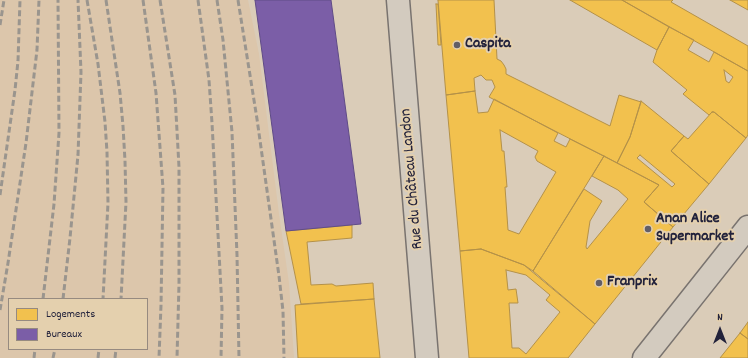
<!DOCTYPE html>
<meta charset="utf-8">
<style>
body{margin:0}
#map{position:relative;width:748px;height:358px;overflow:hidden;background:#daccb8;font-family:Dekko,sans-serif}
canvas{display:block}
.legend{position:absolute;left:8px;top:298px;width:140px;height:52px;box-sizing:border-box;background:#e4d0ae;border:1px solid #968a80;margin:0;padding:5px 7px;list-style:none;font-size:12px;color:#22223b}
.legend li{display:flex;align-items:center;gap:8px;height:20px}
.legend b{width:20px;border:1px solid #968a80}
.north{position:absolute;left:700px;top:310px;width:40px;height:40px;-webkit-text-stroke:3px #e4d0ae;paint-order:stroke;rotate:0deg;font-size:11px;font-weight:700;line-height:16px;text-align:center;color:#22223b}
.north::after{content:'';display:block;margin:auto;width:14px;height:18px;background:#22223b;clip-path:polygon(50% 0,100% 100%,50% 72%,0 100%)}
</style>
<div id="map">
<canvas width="748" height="358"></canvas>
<ul class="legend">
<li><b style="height:11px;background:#f2c14e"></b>Logements</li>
<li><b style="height:11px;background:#7b5ea7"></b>Bureaux</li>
</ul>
<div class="north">N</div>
</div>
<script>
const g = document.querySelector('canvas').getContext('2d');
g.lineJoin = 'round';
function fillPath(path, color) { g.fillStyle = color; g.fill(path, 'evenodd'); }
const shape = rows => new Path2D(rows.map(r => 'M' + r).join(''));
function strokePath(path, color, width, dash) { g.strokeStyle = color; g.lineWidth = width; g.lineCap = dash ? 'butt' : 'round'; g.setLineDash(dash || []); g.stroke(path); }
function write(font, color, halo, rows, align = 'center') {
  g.font = font + ' Dekko,sans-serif'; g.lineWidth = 4; g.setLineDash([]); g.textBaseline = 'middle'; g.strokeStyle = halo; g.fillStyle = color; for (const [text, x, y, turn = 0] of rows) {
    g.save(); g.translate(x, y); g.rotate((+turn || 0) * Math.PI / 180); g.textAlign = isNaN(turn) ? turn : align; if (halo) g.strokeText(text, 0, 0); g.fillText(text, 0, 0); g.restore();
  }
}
fillPath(shape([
 [0,0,248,0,259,54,279,214,289,283,294,358,0,358],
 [9,299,147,299,147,349,9,349]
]), '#dcc6ab');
const homes = shape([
 [438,0,494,0,497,59,501,61,504,65,506,69,506,74,610,126,619,95,641,102,630,137,617,163,489,97,495,87,492,80,486,80,481,75,474,78,475,91,446,95,438,0],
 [570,0,622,0,669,27,657,50,570,0],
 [622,0,673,0,671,2,748,46,748,71,622,0],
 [730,0,748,0,748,10,730,0],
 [436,4,438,4,441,45,438,45,436,4],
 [669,27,694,40,688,50,709,62,714,52,748,71,748,135,746,138,714,112,712,112,709,115,683,94,687,90,653,62,657,50,669,27],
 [724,70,733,77,729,83,726,81,724,70],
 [475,91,478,113,488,112,494,99,558,133,554,141,566,147,570,139,604,156,533,271,524,265,481,249,460,251,446,95,475,91],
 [500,130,538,151,535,157,537,161,556,172,519,234,508,230,505,187,507,187,504,151,502,151,500,130],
 [641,101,684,136,671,151,709,184,673,227,644,202,659,185,617,163,630,137,641,101],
 [640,155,675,184,672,187,637,158,640,155],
 [712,112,714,112,746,138,709,184,671,151,684,136,688,139,712,112],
 [604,156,659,185,644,202,673,227,595,324,533,271,584,189,602,201,590,221,586,247,587,249,628,199,618,190,592,176,604,156],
 [352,225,352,238,307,242,311,285,332,284,336,286,373,283,374,299,301,304,286,231,352,225],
 [481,249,524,265,595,324,568,358,469,358,460,251,481,249],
 [506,270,526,275,550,295,546,300,560,312,526,354,519,348,512,348,509,303,518,303,516,289,508,290,506,270],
 [374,299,380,358,298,358,295,305,374,299],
 [748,322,748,339,740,333,748,322],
 [740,333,748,339,748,358,720,358,740,333]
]);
fillPath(homes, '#f2c14e');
strokePath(homes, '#b49148', 1);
const offices = shape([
 [255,0,331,0,361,224,286,231,255,0]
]);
fillPath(offices, '#7b5ea7');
strokePath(offices, '#604c87', 1);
const street = shape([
 [398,0,427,358]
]);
const secondary = shape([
 [644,358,748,227]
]);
strokePath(street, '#79736f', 25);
strokePath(secondary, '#79736f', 25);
strokePath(street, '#d3cbbf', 22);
strokePath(secondary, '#d3cbbf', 22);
strokePath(shape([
 [87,0,98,64,105,122,107,152,108,203,103,299],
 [106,0,120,93,123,126,125,161,126,202,121,299],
 [143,0,156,93,163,188,161,305,159,358],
 [160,0,175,95,179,167,179,284,177,358],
 [198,0,209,80,212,123,222,308,221,358],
 [217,0,223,40,232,132,237,255,239,358],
 [238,0,257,119,279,276,283,311,284,358],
 [0,25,4,0],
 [0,195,15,90,18,61,20,0],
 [43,299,54,204,59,133,58,0],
 [63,299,70,238,78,155,81,72,78,0],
 [0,310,8,263,26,143,37,50,39,0],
 [34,358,35,349],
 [53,358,55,349],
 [98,358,99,349],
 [115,358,116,349]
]), '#9a958e', 3, [6, 3]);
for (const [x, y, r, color] of [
 [457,45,4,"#625e67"],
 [648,229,4,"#625e67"],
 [599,283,4,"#625e67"]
]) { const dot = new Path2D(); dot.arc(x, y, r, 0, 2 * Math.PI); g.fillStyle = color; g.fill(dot); strokePath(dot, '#e4d0ae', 1.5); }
write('bold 16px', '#22223b', '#e4d0ae', [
 ["Caspita",465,45],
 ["Anan Alice",656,220],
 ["Supermarket",656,238],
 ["Franprix",607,283]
], 'left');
write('16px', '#22223b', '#e4d0ae', [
 ["Rue du Château Landon",413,179,-95]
]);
</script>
